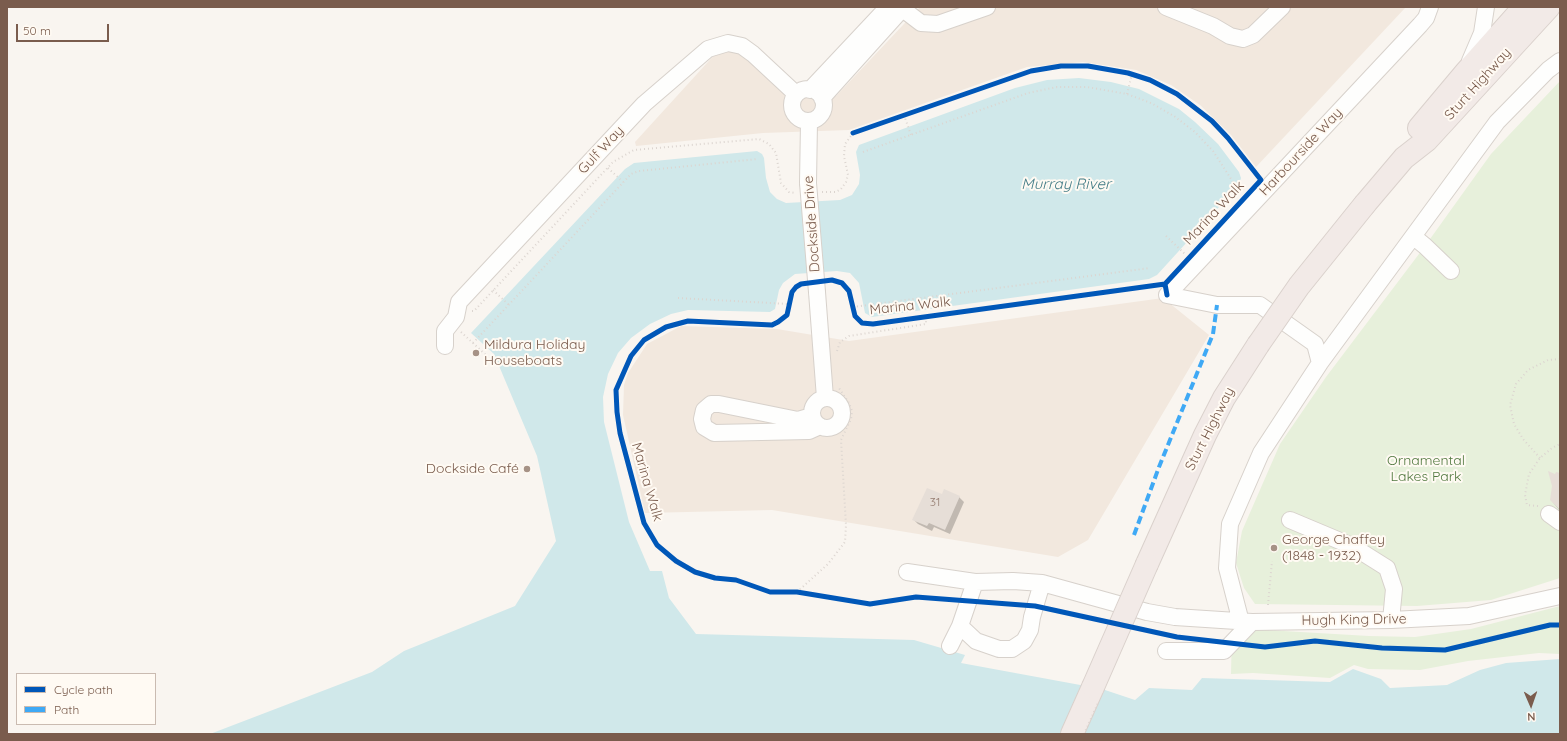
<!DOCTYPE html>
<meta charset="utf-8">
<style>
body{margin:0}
#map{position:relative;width:1567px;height:741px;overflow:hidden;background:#f9f5f0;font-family:Quicksand,sans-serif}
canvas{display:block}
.frame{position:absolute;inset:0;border:8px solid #7a5c4d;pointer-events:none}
.legend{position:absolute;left:16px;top:673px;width:140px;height:52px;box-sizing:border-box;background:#fffaf3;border:1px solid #cabbb1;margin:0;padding:5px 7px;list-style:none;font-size:12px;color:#7a5c4d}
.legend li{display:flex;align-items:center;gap:8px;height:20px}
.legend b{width:20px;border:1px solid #cabbb1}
.north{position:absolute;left:1511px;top:685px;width:40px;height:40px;-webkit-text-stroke:3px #fffaf3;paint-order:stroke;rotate:178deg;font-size:11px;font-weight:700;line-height:16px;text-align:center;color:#7a5c4d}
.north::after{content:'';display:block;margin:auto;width:14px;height:18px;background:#7a5c4d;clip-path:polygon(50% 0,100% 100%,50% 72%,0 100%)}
.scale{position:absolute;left:16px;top:24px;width:93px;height:18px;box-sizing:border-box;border:2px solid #7a5c4d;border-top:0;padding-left:5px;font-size:12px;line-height:14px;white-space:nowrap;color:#7a5c4d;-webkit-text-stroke:3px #fffaf3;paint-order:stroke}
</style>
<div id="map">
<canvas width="1567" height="741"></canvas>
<div class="frame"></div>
<ul class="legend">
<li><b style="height:5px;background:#0057b8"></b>Cycle path</li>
<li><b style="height:5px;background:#3fa9f5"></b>Path</li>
</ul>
<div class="north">N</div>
<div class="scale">50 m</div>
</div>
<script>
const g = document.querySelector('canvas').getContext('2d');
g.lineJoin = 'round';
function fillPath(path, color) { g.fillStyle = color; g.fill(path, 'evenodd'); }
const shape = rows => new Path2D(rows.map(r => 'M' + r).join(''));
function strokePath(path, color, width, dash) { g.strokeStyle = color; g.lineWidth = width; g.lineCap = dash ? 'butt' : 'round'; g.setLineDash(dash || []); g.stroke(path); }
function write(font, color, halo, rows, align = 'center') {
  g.font = font + ' Quicksand,sans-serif'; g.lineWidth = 4; g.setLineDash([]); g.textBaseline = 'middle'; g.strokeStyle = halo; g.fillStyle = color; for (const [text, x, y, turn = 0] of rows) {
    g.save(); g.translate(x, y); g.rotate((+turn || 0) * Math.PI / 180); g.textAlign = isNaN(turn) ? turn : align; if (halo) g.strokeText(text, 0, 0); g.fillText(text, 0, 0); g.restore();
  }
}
fillPath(shape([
 [920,7,1406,7,1256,167,1231,135,1200,105,1171,85,1136,70,1083,62,1027,67,849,130,763,133,636,146,635,142,717,52,732,49,741,53,788,97,836,96],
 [1163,298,1209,335,1088,540,1058,557,772,510,645,513,623,415,624,385,628,373,647,344,681,326,777,329,849,341]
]), '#f2e8de');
fillPath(shape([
 [1560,81,1560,578,1491,600,1417,606,1255,604,1244,588,1236,563,1242,531,1280,444,1326,377,1425,246,1491,154],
 [1560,606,1560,654,1539,653,1468,661,1420,670,1368,669,1354,665,1330,678,1253,673,1231,674,1232,628,1369,636,1415,637,1471,629]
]), '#e7f0db');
fillPath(shape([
 [1079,78,1111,82,1139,89,1179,109,1195,122,1218,144,1239,172,1241,178,1239,185,1157,275,1149,279,872,317,865,313,859,283,850,273,837,271,795,274,783,283,779,290,775,309,770,312,688,310,671,314,650,324,631,338,618,353,608,374,603,397,604,422,629,522,650,571,662,571,669,598,696,634,914,640,965,655,961,663,1102,689,1135,700,1149,688,1192,690,1202,678,1330,682,1353,669,1381,679,1390,688,1447,685,1480,670,1506,663,1560,659,1560,734,210,734,372,672,404,651,515,606,556,541,537,456,494,354,471,333,625,169,634,163,757,151,762,154,764,158,766,178,770,192,777,199,786,203,840,200,852,195,859,184,860,175,856,152,859,145,1015,88,1047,80]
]), '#d0e8ea');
fillPath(shape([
 [1560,477,1560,511,1551,500],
 [942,496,959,497,964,502,950,534,934,527,932,531,918,524,913,519]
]), '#0003');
fillPath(shape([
 [1548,471,1555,474,1556,472,1560,473,1560,510,1550,500,1552,486],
 [927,488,942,494,944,489,960,496,945,530,929,523,927,526,912,520]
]), '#e6ded7');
const minor = shape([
 [900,7,921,23,938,24,987,7],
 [1166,7,1213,26,1230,36,1243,39,1253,35,1282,7],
 [1470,61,1482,33,1486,7],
 '792 105a16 16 0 1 1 32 0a16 16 0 1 1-32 0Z',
 [810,90,888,7],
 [822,98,904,7],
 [808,183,809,122],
 [1414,237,1425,246,1451,271],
 [817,292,825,398],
 [1167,295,1420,25,1426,18,1430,7],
 [1167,295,1217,305,1260,305,1315,344,1320,363],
 [445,346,445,331,456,317,459,302,644,104,708,49,728,43,742,46,753,54,796,94],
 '812 413a15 15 0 1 1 30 0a15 15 0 1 1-30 0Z',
 [812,416,798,420,719,404,711,404,704,410,702,419,704,427,714,433,809,431,820,426],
 [1549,514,1560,522],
 [1290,520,1352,546,1387,568,1394,589,1391,620],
 [907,572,975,582],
 [1042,583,1032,617,1030,630,1024,641,1012,649,999,649,976,641,960,626,975,582,1013,581,1042,583,1147,612,1175,617,1252,622,1391,620,1469,616,1560,596],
 [1241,622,1227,568,1230,524,1261,453,1320,363,1497,122,1548,70,1560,61],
 [950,646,960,626],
 [1166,651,1224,651,1252,622]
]);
const highway = shape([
 [1419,128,1466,72,1524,7],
 [1365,204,1404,158,1427,140,1549,7],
 [1147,564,1205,435,1224,398,1258,345],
 [1072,734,1093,687]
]);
strokePath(minor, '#d7d1cb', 18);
strokePath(highway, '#dad1cc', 24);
strokePath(shape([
 [1127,94,1132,74],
 [904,115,911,135],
 [863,152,1028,93,1057,87,1087,87,1127,94,1151,103,1174,116,1195,132,1213,151,1233,182],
 [608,168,623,182],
 [822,192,836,192,841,189,846,182,848,175,844,156,845,144,853,133],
 [1166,236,1186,255],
 [493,290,509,305],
 [678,298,789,304],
 [853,307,1150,268],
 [472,311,474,311,613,162,634,150,759,139,769,144,776,153,781,183,789,192,795,193],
 [461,332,487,356],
 [473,343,631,174,639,171,758,159],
 [837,351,840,342,849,336,926,324,926,317],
 [1540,458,1523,439,1514,424,1510,405,1516,384,1528,370,1548,360,1560,359],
 [1538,506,1527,505,1525,495,1529,474,1540,458,1552,448,1560,444],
 [797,592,828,564,845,542,846,525,841,440,851,419,852,411,849,403,839,388],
 [1268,605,1272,561]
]), '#dcd5d0', 2, [1, 3]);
strokePath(minor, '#fefefd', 16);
strokePath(highway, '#f2eae7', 22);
const minorBridge = shape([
 [808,183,817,292]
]);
const highwayBridge = shape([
 [1258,345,1299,286,1365,204],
 [1093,687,1147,564]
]);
strokePath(minorBridge, '#d7d1cb', 18, []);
strokePath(highwayBridge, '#dad1cc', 24, []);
strokePath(shape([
 [1084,734,1098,703]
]), '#dcd5d0', 2, [1, 3]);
strokePath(minorBridge, '#fefefd', 16);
strokePath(highwayBridge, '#f2eae7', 22);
strokePath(shape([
 [1134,535,1159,467,1213,334,1217,305]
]), '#3fa9f5', 4, [8, 4]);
strokePath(shape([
 [853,133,1031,71,1061,66,1088,66,1128,73,1150,80,1177,94,1212,121,1228,138,1261,180,1165,284],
 [1167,295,1165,284,873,324,862,323,855,316,849,291,842,283,832,280,801,284,796,287,792,292,787,315,778,322,772,325,688,321,666,327,644,340,631,356,616,390,617,412,620,433,644,523,657,545,676,561,695,572,715,578,736,580,770,592,797,592,870,604,916,597,1035,606,1177,637,1265,647,1315,641,1382,648,1445,650,1550,625,1560,625]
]), '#0057b8', 5);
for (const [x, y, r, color] of [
 [476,353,4,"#a69286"],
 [527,469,4,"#a69286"],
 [1274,548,4,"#a69286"]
]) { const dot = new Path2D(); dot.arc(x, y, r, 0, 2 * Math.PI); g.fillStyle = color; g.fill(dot); strokePath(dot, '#fffaf3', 1.5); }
write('12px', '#977e72', null, [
 ["31",935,502]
]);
write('14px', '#7a5c4d', '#fffaf3', [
 ["Sturt Highway",1478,84,-48],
 ["Gulf Way",601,150,-47],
 ["Harbourside Way",1301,152,-47],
 ["Marina Walk",1214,213,-47],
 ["Dockside Drive",812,224,-94],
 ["Marina Walk",910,306,-6],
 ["Sturt Highway",1210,429,-63],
 ["Marina Walk",647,482,74],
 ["Hugh King Drive",1354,620,-1]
]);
write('14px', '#7a5c4d', '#fffaf3', [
 ["Mildura Holiday",484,345],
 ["Houseboats",484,361],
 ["Dockside Café",519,469,"right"],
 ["George Chaffey",1282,540],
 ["(1848 - 1932)",1282,556]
], 'left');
write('14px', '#537a41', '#fffaf3', [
 ["Ornamental",1426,461],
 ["Lakes Park",1426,477]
]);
write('italic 15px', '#437c86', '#fffaf3', [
 ["Murray River",1066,184]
]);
</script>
